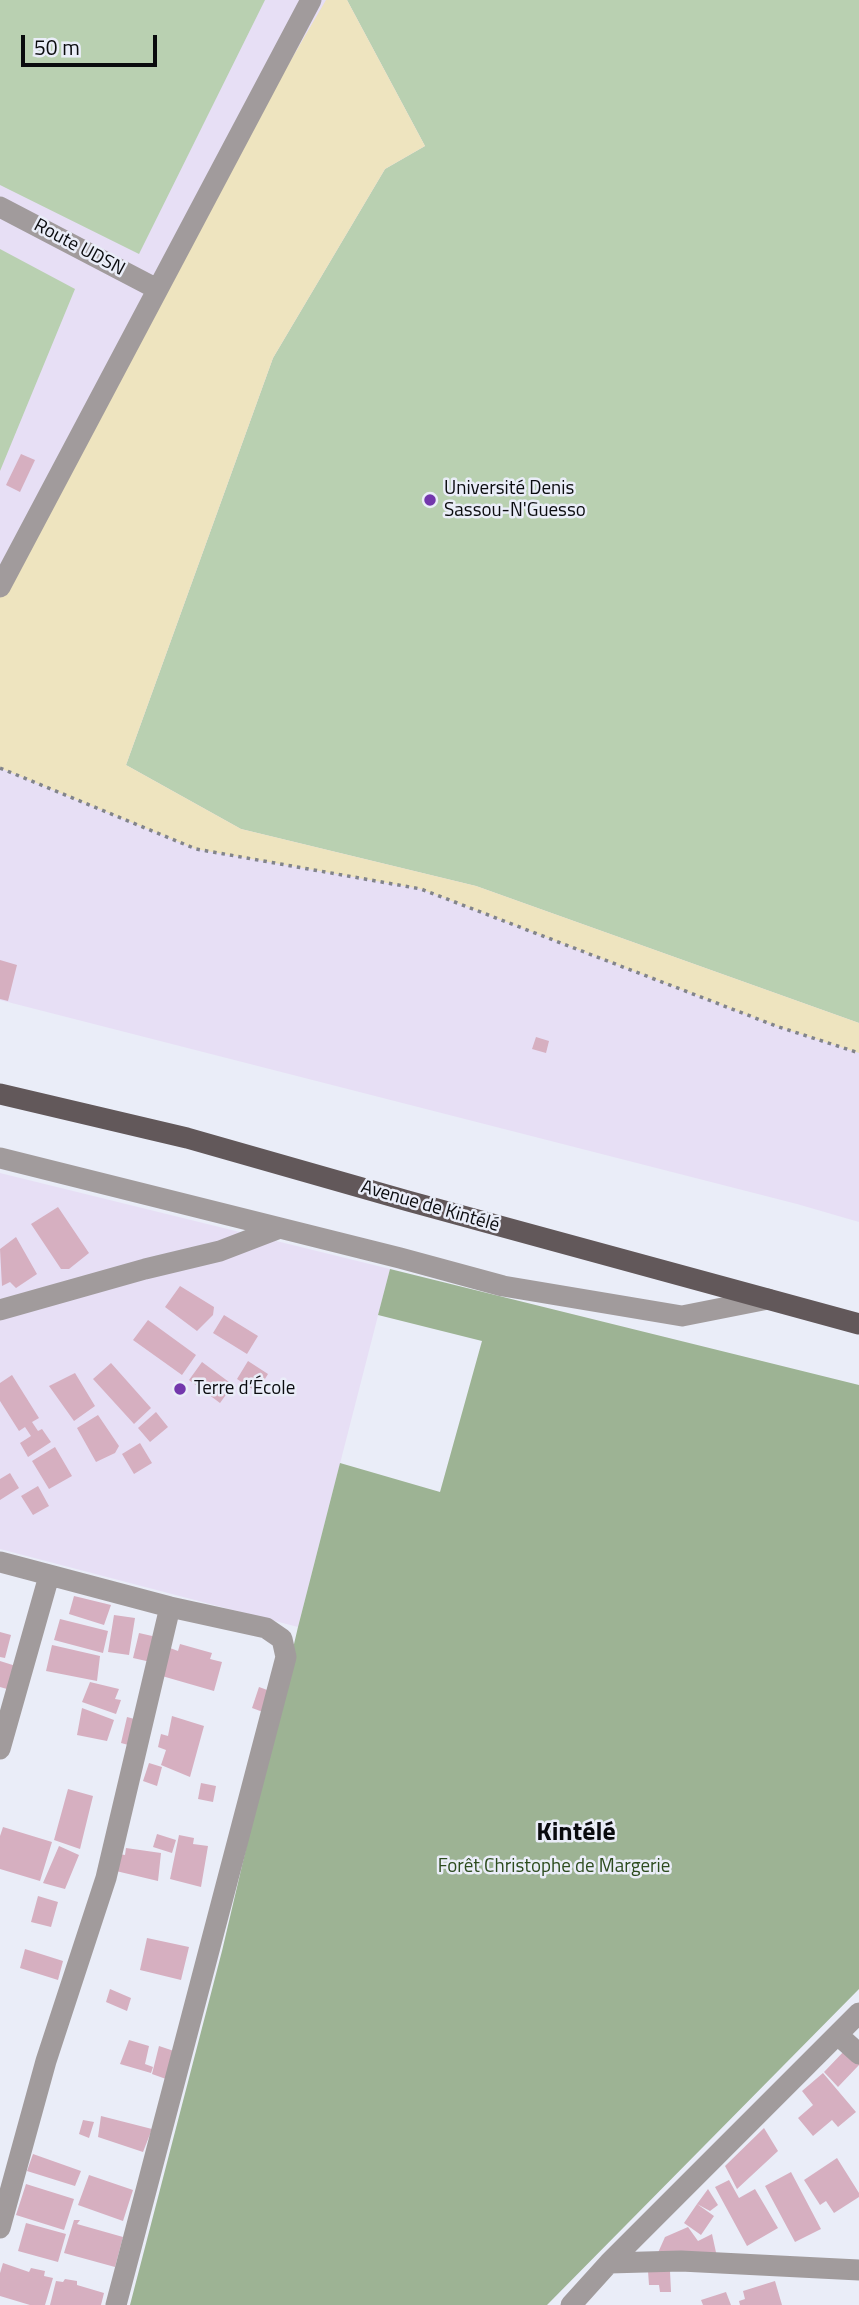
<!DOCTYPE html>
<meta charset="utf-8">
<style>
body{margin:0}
#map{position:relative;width:859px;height:2305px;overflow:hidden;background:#eaedf8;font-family:"Titillium Web",sans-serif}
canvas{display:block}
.scale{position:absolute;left:21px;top:35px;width:136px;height:32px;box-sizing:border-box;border:4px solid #0a0b0e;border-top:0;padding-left:9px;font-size:21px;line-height:24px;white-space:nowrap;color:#0a0b0e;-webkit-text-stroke:5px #eaedf8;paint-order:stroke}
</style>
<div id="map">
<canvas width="859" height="2305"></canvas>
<div class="scale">50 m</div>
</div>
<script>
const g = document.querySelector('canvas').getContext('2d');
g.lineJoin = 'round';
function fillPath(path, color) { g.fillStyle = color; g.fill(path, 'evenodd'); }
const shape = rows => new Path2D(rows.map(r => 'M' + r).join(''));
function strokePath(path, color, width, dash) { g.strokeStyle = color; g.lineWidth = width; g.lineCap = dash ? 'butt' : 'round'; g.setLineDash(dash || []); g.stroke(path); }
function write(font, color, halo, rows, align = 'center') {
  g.font = font + ' "Titillium Web",sans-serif'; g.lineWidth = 5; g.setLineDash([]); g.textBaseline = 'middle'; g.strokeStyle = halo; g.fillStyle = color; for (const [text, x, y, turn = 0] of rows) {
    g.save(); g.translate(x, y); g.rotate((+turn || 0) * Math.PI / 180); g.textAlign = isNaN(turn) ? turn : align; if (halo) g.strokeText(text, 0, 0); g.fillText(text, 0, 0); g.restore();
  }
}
fillPath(shape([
 [0,0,859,0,859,1222,797,1204,0,1000],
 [0,1173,390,1269,298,1627,0,1549]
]), '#e7dff5');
fillPath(shape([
 [0,0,265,0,139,254,0,185],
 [347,0,859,0,859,1023,476,886,241,829,126,765,273,358,385,169,425,146],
 [0,249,75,289,0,471]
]), '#b9d0b1');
fillPath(shape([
 [390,1269,859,1385,859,1989,547,2305,130,2305,222,1951,298,1627,340,1463,440,1492,482,1341,378,1315]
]), '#9db394');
fillPath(shape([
 [326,0,347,0,425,146,385,169,273,358,126,765,241,829,476,886,859,1023,859,1053,776,1026,421,889,196,849,0,768,0,587,157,289]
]), '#eee4bf');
fillPath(shape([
 [21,454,35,460,20,492,6,485],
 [0,960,17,965,8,1001,0,999],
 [536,1037,549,1041,546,1053,532,1049],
 [58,1207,89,1253,69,1269,61,1269,31,1224],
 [16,1237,37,1274,16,1288,10,1282,2,1286,0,1249],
 [180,1286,214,1307,213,1315,197,1331,165,1307],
 [224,1315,258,1336,247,1354,213,1333],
 [148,1320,196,1355,182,1375,133,1340],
 [248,1361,268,1374,257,1392,237,1379],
 [202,1362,233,1385,220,1403,189,1380],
 [111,1363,151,1408,134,1424,93,1379],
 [75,1373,95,1406,74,1421,49,1386],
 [12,1375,39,1418,32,1422,38,1431,42,1429,51,1442,28,1457,20,1443,31,1436,25,1427,19,1431,0,1401,0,1383],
 [156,1412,168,1427,150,1442,138,1428],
 [98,1415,119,1446,115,1453,96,1462,77,1428],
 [140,1443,152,1463,134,1474,122,1454],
 [55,1447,72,1476,49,1489,32,1461],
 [10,1473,19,1488,0,1500,0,1479],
 [38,1486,49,1506,33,1515,21,1496],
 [74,1596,111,1605,104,1625,69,1614],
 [114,1615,135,1618,129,1655,108,1652],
 [60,1619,108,1631,103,1653,54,1640],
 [0,1632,11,1635,5,1658,0,1657],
 [139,1633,161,1638,155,1663,133,1658],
 [180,1644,212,1653,210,1659,222,1662,214,1691,162,1676,170,1648,178,1651],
 [52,1645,100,1656,97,1681,46,1671],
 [0,1661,19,1667,14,1691,0,1687],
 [90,1682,119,1689,115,1699,121,1700,116,1714,82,1702],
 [259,1687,270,1691,263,1712,252,1708],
 [82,1708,114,1720,107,1741,77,1735],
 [172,1716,204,1726,190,1777,161,1765,166,1750,158,1747,161,1734,168,1736],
 [127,1717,142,1721,136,1747,121,1743],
 [149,1763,162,1767,157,1786,143,1781],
 [201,1783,216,1786,213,1802,198,1799],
 [68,1789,93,1796,80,1849,54,1840],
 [3,1827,52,1842,40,1881,0,1869,0,1836],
 [157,1834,176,1840,172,1853,153,1847],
 [179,1835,194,1838,193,1844,208,1846,201,1887,170,1879],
 [59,1846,79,1855,65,1889,43,1883],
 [126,1848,161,1853,158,1881,116,1871,119,1854,125,1855],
 [38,1896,58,1902,51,1927,31,1922],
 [147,1938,189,1947,181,1980,140,1970],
 [25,1949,63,1961,58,1980,20,1968],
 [110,1989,131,1998,127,2011,106,2002],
 [129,2040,149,2046,145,2064,153,2067,151,2073,120,2064],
 [159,2046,174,2051,166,2079,152,2074],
 [848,2047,859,2059,859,2065,838,2087,824,2072],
 [823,2073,856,2112,838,2127,832,2120,813,2136,798,2118,813,2105,802,2091],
 [101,2116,152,2129,143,2152,98,2137],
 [83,2120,94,2122,89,2138,79,2134],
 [764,2128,778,2151,737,2189,725,2166],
 [33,2154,81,2171,75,2186,27,2171],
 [837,2158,859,2193,859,2197,834,2213,826,2201,820,2205,804,2180],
 [791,2172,821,2229,795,2242,765,2186],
 [89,2175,133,2190,123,2221,78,2205],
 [729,2180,739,2198,755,2189,778,2228,747,2246,715,2187],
 [26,2184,74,2199,64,2230,16,2215],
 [708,2189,718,2205,710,2211,697,2204],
 [697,2204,714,2216,701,2235,684,2223],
 [74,2220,80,2220,77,2224,123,2237,115,2267,64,2253],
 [26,2223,66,2234,58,2262,18,2251],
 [688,2227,698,2241,712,2234,717,2257,657,2255,665,2237],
 [3,2263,29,2272,31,2268,45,2271,44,2276,53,2278,45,2305,30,2305,0,2296,0,2273],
 [648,2271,670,2271,671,2292,660,2292,659,2285,649,2285],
 [65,2279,77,2281,77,2285,104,2293,101,2305,50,2305,56,2281,63,2282],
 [775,2281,782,2305,740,2305,739,2301,745,2299,743,2291],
 [726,2292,731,2305,703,2305,701,2300]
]), '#d6afc0');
strokePath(shape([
 [0,768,196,849,421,889,776,1026,859,1053]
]), '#82848b', 3.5, [3.5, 5]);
strokePath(shape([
 [0,207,157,289],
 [0,587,311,0],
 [0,1158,400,1258,503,1286,682,1316,768,1299],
 [0,1310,145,1269,220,1251,280,1228],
 [0,1562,170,1607,266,1628,282,1639,286,1657,116,2305],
 [0,1749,49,1576],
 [838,2035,859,2054],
 [0,2228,46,2061,106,1878,170,1607],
 [609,2263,681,2261,859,2270],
 [571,2305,609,2263,859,2013]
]), '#a19b9c', 21);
strokePath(shape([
 [0,1094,187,1138,408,1201,859,1324]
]), '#62585a', 21);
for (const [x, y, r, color] of [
 [430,500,7,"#7337ac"],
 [180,1389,7,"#7337ac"]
]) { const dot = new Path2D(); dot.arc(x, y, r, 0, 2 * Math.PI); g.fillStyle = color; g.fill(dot); strokePath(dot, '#eaedf8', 2.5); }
write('19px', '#0a0b0e', '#eaedf8', [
 ["Route UDSN",79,248,28],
 ["Avenue de Kintélé",430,1207,16]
]);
write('19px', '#0a0b0e', '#eaedf8', [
 ["Université Denis",444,489],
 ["Sassou-N'Guesso",444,511],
 ["Terre d’École",194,1389]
], 'left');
write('19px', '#2c4b1e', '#eaedf8', [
 ["Forêt Christophe de Margerie",554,1867]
]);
write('bold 26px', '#0a0b0e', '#eaedf8', [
 ["Kintélé",576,1834]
]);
</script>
